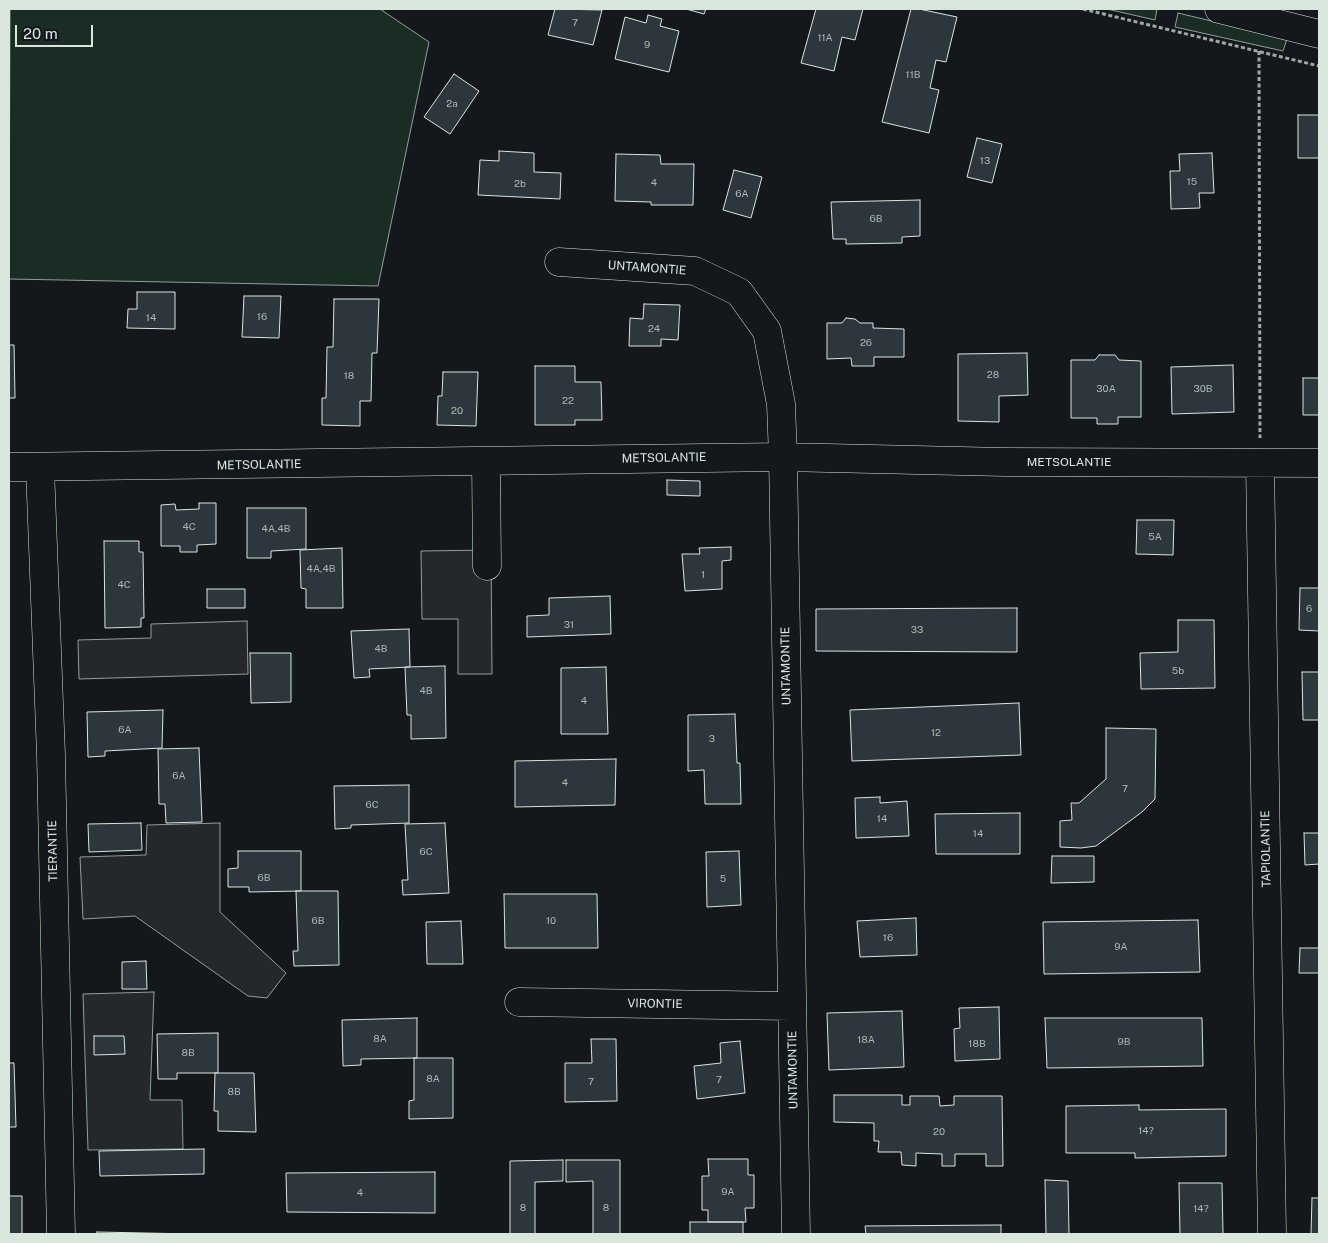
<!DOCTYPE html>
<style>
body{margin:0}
#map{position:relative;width:1328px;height:1243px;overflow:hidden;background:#14181c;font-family:"Public Sans",sans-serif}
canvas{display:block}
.frame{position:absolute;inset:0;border:10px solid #d8e6dc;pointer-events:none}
.scale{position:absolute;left:15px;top:25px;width:78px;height:22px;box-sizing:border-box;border:2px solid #d8e6dc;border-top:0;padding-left:6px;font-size:15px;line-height:18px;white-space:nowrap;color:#d8e6dc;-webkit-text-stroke:4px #14181c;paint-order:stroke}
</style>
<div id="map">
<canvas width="1328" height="1243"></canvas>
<div class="frame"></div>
<div class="scale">20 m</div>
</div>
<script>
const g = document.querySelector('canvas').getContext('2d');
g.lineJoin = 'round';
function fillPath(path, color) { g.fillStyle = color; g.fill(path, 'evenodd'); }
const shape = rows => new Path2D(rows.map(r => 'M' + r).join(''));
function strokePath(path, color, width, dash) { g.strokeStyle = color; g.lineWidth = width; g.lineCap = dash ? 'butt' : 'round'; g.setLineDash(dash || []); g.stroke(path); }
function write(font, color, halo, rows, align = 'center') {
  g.font = font + ' "Public Sans",sans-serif'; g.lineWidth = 4; g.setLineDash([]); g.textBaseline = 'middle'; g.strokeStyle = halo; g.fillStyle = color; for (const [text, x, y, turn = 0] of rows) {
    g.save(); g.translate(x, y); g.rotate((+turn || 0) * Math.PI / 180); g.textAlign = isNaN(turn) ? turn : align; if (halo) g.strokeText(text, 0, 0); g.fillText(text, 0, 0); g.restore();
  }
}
const green = shape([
 [10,9,380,9,429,42,378,286,9,279,10,9],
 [1107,9,1157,9,1155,20,1107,9],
 [1178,13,1287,39,1283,51,1175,27,1178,13]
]);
fillPath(green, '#1a2d24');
strokePath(green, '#939e99', 1);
const parking = shape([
 [491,550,492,674,458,674,458,619,422,619,421,551,491,550],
 [247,621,248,674,79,679,78,640,151,638,151,624,247,621],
 [220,823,220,912,286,973,267,998,248,996,135,916,83,919,80,857,146,855,147,825,220,823],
 [154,992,150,1100,182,1100,183,1149,88,1150,83,994,154,992]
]);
fillPath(parking, '#24282b');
strokePath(parking, '#939e99', 1);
const building = shape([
 [555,9,602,10,593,45,548,35,555,9],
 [686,9,706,9,704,14,686,9],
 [816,9,863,9,855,40,842,37,834,71,801,63,816,9],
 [911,9,919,9,957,17,946,62,936,60,930,88,939,90,929,133,882,122,911,9],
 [648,15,662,19,660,26,679,31,669,72,615,59,625,17,646,23,648,15],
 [454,74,479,91,450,134,424,117,454,74],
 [1298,115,1319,115,1319,158,1298,158,1298,115],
 [977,138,1002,144,992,183,967,177,977,138],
 [499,151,534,153,534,172,561,173,560,199,478,195,480,160,499,161,499,151],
 [1212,153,1214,193,1199,193,1200,208,1171,209,1170,171,1180,171,1179,154,1212,153],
 [616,154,660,155,661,164,694,164,693,205,651,205,651,202,615,201,616,154],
 [734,170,762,177,751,218,723,210,734,170],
 [920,200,920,236,902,237,902,243,846,244,846,239,833,239,831,202,920,200],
 [137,292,175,292,175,329,127,328,128,309,137,309,137,292],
 [244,296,281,296,279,338,242,337,244,296],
 [334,299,379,299,377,353,372,353,371,401,360,401,360,426,322,425,322,398,326,398,327,347,333,347,334,299],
 [644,304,680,305,678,340,661,339,661,346,629,346,630,318,643,319,644,304],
 [846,318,855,319,860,323,873,323,873,328,904,329,904,357,874,357,874,366,852,366,851,358,827,359,827,323,842,323,846,318],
 [9,345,14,345,15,398,9,398,9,345],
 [1027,353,1028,395,999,396,999,422,958,421,958,354,1027,353],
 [1099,355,1115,355,1119,360,1141,361,1141,417,1118,417,1118,424,1097,424,1097,418,1071,418,1071,360,1095,360,1099,355],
 [1233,365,1234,412,1172,414,1171,367,1233,365],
 [535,366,575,366,575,382,601,382,602,420,575,420,575,425,535,425,535,366],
 [443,372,478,372,476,426,437,425,438,396,442,396,443,372],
 [1303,378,1319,378,1319,415,1303,415,1303,378],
 [667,480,700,481,700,496,667,495,667,480],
 [199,503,216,503,216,544,197,545,197,552,180,552,180,546,161,546,161,505,175,504,176,510,199,509,199,503],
 [247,508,306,508,306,549,271,551,271,558,247,558,247,508],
 [1137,520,1174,520,1173,555,1136,554,1137,520],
 [104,541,139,541,139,552,143,552,144,618,141,618,141,627,105,628,104,541],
 [731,547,731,560,722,561,722,589,685,591,682,554,700,554,699,548,731,547],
 [342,548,343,608,306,608,306,589,301,588,300,550,342,548],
 [1300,588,1319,588,1319,631,1299,630,1300,588],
 [207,589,245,589,245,608,207,608,207,589],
 [610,596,611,634,527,637,527,616,549,615,549,598,610,596],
 [1017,608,1017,652,816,651,816,609,1017,608],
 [1178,620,1214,620,1215,688,1141,689,1140,653,1178,652,1178,620],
 [409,629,410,667,369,669,370,677,354,678,351,631,409,629],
 [250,653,291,653,291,702,251,703,250,653],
 [445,666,446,738,411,739,411,715,407,715,405,667,445,666],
 [606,667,608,734,561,734,561,668,606,667],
 [1302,672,1319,672,1319,720,1303,720,1302,672],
 [1019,703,1021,755,852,761,850,710,1019,703],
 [163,710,162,748,105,751,105,756,88,757,87,712,163,710],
 [735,714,737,763,740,763,741,804,705,804,704,770,688,771,688,715,735,714],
 [1106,728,1156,729,1155,799,1142,812,1096,846,1081,848,1060,847,1060,821,1072,820,1071,803,1079,803,1106,779,1106,728],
 [199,748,202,822,166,823,165,804,159,804,158,749,199,748],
 [616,759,615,805,515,807,515,761,616,759],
 [409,785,409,823,351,825,351,828,335,829,334,786,409,785],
 [880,797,880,803,907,801,909,836,856,838,855,798,880,797],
 [1020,813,1020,854,936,854,935,814,1020,813],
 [141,823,142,850,89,852,88,824,141,823],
 [445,823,449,893,403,895,402,880,408,880,405,824,445,823],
 [1304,833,1319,833,1319,864,1305,865,1304,833],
 [238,851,301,851,301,891,249,892,249,887,228,887,228,869,238,868,238,851],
 [739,851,741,905,707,907,706,852,739,851],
 [1052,856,1094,856,1094,882,1051,883,1052,856],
 [296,891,338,891,339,965,294,966,293,951,298,951,296,891],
 [504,894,597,894,598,948,505,948,504,894],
 [916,918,917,955,860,957,857,921,916,918],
 [1198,920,1200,972,1044,974,1043,922,1198,920],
 [461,921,463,964,427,964,426,922,461,921],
 [1300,948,1319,948,1319,973,1299,973,1300,948],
 [146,961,147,989,122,989,122,962,146,961],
 [999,1007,1000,1059,955,1061,954,1029,960,1028,959,1008,999,1007],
 [902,1011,904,1067,829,1070,827,1013,902,1011],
 [417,1018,417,1058,361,1059,361,1065,343,1066,342,1020,417,1018],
 [1045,1018,1202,1018,1203,1066,1047,1068,1045,1018],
 [218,1033,218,1073,177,1073,177,1079,158,1079,157,1034,218,1033],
 [94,1036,124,1036,125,1054,94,1055,94,1036],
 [591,1039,616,1039,617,1101,565,1102,565,1063,592,1063,591,1039],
 [740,1041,745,1093,697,1099,694,1066,721,1063,720,1043,740,1041],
 [414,1058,453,1058,453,1118,409,1119,409,1101,414,1100,414,1058],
 [9,1063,14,1063,16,1127,9,1127,9,1063],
 [215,1073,254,1073,256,1132,218,1131,218,1111,214,1111,215,1073],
 [834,1095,902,1095,902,1105,910,1105,910,1096,939,1096,940,1106,954,1105,954,1096,1002,1096,1003,1166,986,1166,986,1154,955,1154,955,1166,942,1166,942,1154,916,1153,916,1166,902,1165,901,1152,878,1152,879,1141,874,1141,874,1123,834,1122,834,1095],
 [1139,1105,1139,1110,1226,1109,1226,1156,1135,1158,1135,1153,1066,1153,1066,1106,1139,1105],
 [204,1149,204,1174,100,1176,99,1151,204,1149],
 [708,1159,748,1159,748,1175,754,1175,754,1208,745,1208,746,1222,708,1222,708,1210,702,1210,702,1176,709,1176,708,1159],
 [563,1160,563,1181,535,1182,535,1234,510,1234,510,1161,563,1160],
 [566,1160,620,1160,620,1234,593,1234,593,1181,566,1182,566,1160],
 [435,1172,435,1213,287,1212,286,1173,435,1172],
 [1045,1180,1068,1181,1069,1234,1046,1234,1045,1180],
 [1179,1183,1222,1183,1223,1234,1180,1234,1179,1183],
 [9,1196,22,1196,22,1234,9,1234,9,1196],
 [1312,1198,1319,1198,1319,1234,1311,1234,1312,1198],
 [690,1222,743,1222,743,1234,690,1234,690,1222],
 [1001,1225,1001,1234,866,1234,865,1226,1001,1225],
 [97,1232,193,1234,97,1234,97,1232]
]);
fillPath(building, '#2c363c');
strokePath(building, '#d8e6dc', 1);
const minor = shape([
 [1219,9,1319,34],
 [559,262,695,271,739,292,767,331,781,404,783,457,796,1234],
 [486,462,487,566],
 [1260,463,1272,1234],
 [9,467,783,457,1005,462,1319,463],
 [40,468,51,755,61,1234],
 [519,1002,791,1006]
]);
strokePath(minor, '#d8e6dc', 29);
strokePath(shape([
 [1083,9,1319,66],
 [1259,51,1260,438]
]), '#9da8a2', 3, [4, 2.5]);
strokePath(minor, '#14181c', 28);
write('10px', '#adbab4', null, [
 ["7",575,23],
 ["11A",825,38],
 ["9",647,45],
 ["11B",913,75],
 ["2a",452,104],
 ["13",985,161],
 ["15",1192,182],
 ["4",654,183],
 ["2b",520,184],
 ["6A",742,194],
 ["6B",876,219],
 ["16",262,317],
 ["14",151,318],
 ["24",654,329],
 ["26",866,343],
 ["28",993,375],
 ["18",349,376],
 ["30A",1106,389],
 ["30B",1203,389],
 ["22",568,401],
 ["20",457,411],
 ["4C",189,527],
 ["4A,4B",276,529],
 ["5A",1155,537],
 ["4A,4B",321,569],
 ["1",703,575],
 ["4C",124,585],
 ["6",1309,609],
 ["31",569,625],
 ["33",917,630],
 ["4B",381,649],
 ["5b",1178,671],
 ["4B",426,691],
 ["4",584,701],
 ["6A",125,730],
 ["12",936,733],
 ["3",712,739],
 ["6A",179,776],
 ["4",565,783],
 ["7",1125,789],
 ["6C",372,805],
 ["14",882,819],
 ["14",978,834],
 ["6C",426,852],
 ["6B",264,878],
 ["5",723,879],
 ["6B",318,921],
 ["10",551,921],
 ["16",888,938],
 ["9A",1121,947],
 ["8A",380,1039],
 ["18A",866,1040],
 ["9B",1124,1042],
 ["18B",977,1044],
 ["8B",188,1053],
 ["8A",433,1079],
 ["7",719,1080],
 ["7",591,1082],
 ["8B",234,1092],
 ["14?",1146,1131],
 ["20",939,1132],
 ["9A",728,1192],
 ["4",360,1193],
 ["8",523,1208],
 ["8",606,1208],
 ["14?",1201,1209]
]);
write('12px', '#d8e6dc', '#14181c', [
 ["UNTAMONTIE",647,268,4],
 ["METSOLANTIE",664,458,-1],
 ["METSOLANTIE",1069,462],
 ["METSOLANTIE",259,465,-1],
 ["UNTAMONTIE",786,666,-91],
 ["TAPIOLANTIE",1266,849,-91],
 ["TIERANTIE",53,851,-91],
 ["VIRONTIE",655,1004,1],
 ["UNTAMONTIE",793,1070,-91]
]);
</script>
